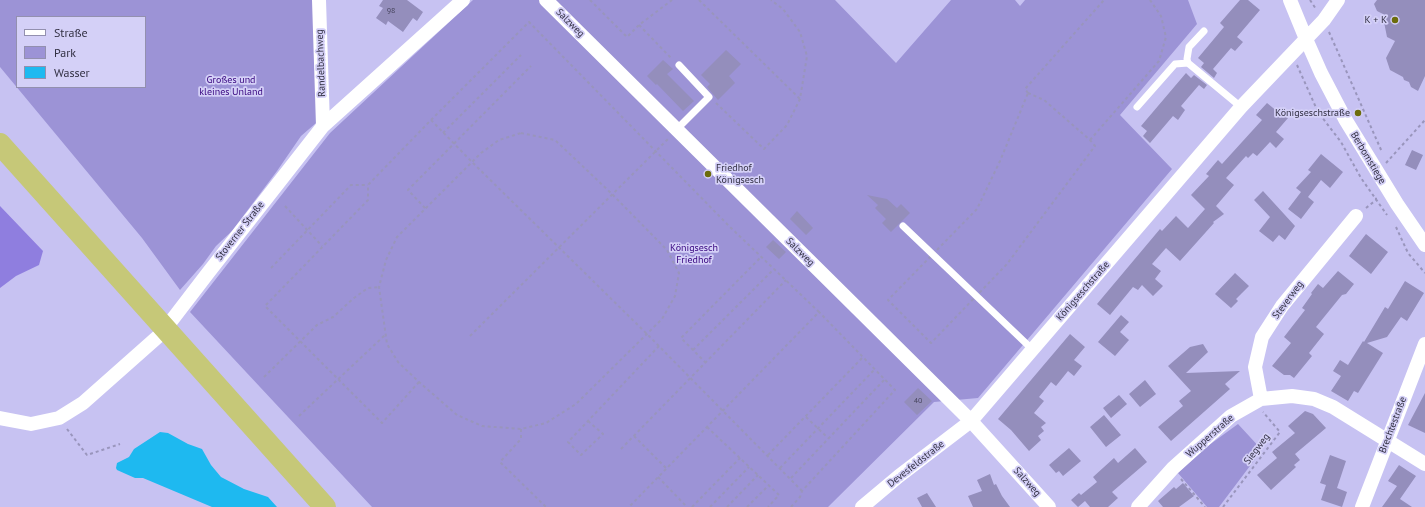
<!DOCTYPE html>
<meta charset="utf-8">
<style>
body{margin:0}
#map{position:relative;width:1425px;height:507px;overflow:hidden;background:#c7c2f2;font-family:"PT Sans",sans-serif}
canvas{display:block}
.legend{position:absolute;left:16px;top:16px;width:130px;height:72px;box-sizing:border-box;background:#d4d0f7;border:1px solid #9390af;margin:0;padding:5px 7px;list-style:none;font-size:12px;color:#323043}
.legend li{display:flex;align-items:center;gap:8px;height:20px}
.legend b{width:20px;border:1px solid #9390af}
</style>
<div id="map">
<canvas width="1425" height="507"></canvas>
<ul class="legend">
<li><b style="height:5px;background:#fff"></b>Straße</li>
<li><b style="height:11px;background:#9c93d6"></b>Park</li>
<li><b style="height:11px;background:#1eb9f0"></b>Wasser</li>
</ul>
</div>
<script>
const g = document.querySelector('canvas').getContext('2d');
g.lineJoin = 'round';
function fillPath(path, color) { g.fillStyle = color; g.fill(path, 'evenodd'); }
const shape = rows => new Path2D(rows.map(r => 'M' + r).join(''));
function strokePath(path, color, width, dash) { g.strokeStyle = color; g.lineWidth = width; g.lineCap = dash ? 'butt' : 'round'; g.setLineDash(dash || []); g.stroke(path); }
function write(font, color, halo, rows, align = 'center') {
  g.font = font + ' "PT Sans",sans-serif'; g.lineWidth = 3.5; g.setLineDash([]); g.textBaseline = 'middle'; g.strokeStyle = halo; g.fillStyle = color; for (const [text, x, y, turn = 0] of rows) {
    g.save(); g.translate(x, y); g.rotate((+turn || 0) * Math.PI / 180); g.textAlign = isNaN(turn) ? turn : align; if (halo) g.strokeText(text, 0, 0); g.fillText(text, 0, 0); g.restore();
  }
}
fillPath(shape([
 [0,0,318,0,323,117,301,136,277,171,232,231,216,246,203,264,180,290,142,238,0,67],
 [17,17,145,17,145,87,17,87],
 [473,0,835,0,896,63,951,0,1015,0,1020,6,1025,0,1188,0,1197,24,1120,115,1172,169,978,398,934,402,828,507,372,507,190,312,330,133],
 [1238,424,1262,450,1219,507,1207,507,1178,473,1205,448]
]), '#9c93d6');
fillPath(shape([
 [0,206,43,251,39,265,16,276,0,288]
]), '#8f7edf');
fillPath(shape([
 [160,432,168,433,188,444,202,449,211,465,221,477,244,489,268,497,277,507,212,507,143,478,135,478,117,470,116,468,117,463,129,457,134,449]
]), '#1eb9f0');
fillPath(shape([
 [383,0,407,0,423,12,417,21,413,18,403,32,388,21,386,25,376,18,383,8,379,6],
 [1240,0,1248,0,1260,10,1237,37,1243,42,1235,51,1231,48,1213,69,1217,73,1214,78,1201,67,1204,63,1198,58,1224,27,1220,23],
 [1377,0,1425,0,1425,76,1418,91,1411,87,1409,82,1404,80,1403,77,1390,70,1386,58,1395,41,1387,37,1384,22,1387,16,1377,11,1374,4],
 [726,50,741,64,729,76,735,83,718,100,707,87,710,84,701,75],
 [663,60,673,69,667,74,694,101,683,111,657,84,656,85,647,76],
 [1186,73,1191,78,1194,75,1207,85,1204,89,1199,85,1181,106,1185,110,1178,120,1173,116,1150,143,1143,136,1147,131,1141,126],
 [1267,103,1278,112,1279,110,1288,118,1276,132,1284,139,1276,148,1270,142,1257,156,1253,153,1248,158,1246,156,1226,178,1234,185,1216,206,1224,214,1213,222,1214,223,1180,261,1166,248,1152,264,1161,271,1155,279,1163,286,1153,296,1142,285,1138,290,1133,287,1110,315,1097,304,1160,229,1162,231,1176,216,1188,228,1205,209,1191,195,1209,176,1206,174,1218,160,1222,164,1262,120,1256,115],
 [1412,150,1423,155,1416,170,1405,165],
 [1321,154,1343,172,1330,188,1321,180,1308,197,1314,202,1301,219,1288,209,1301,192,1296,188,1311,172,1308,170],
 [1263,191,1295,226,1285,240,1279,235,1273,242,1259,231,1270,217,1254,200],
 [867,195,887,199,897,208,901,204,910,213,891,232,882,223,886,219,875,208,878,205],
 [797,211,813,228,806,235,790,219],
 [1366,234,1388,252,1371,274,1349,256],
 [773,240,786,252,779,259,766,247],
 [1338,271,1354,284,1346,294,1342,295,1316,327,1324,334,1309,353,1312,356,1294,378,1290,375,1284,375,1272,366,1291,343,1284,337,1305,310,1302,308,1312,294,1311,293,1318,284,1323,288],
 [1235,273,1249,286,1236,299,1238,301,1231,308,1215,294],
 [1405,281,1424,293,1407,321,1401,317,1387,337,1367,343,1383,353,1358,393,1354,391,1348,401,1331,391,1341,376,1333,371,1340,360,1348,365,1363,341,1364,342,1385,307,1388,309],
 [1121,315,1129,322,1120,332,1129,340,1115,356,1098,342],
 [1070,334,1085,347,1074,360,1082,366,1074,376,1068,371,1056,386,1051,382,1039,397,1044,401,1034,413,1046,423,1041,427,1044,431,1038,436,1041,440,1029,451,1011,430,998,419],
 [1203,344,1208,352,1186,373,1240,371,1225,384,1230,389,1171,441,1158,427,1183,406,1179,401,1191,391,1168,366,1190,347],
 [1145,380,1156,394,1140,407,1129,394],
 [918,388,932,401,917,415,904,402],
 [1425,393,1425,433,1408,425],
 [1119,395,1127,404,1111,418,1103,408],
 [1305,411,1313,414,1326,428,1295,454,1300,460,1294,465,1296,467,1271,490,1257,475,1277,458,1272,452,1295,433,1288,426],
 [1104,415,1121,435,1106,447,1090,427],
 [1069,448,1081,461,1063,476,1059,471,1056,473,1049,465],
 [1135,448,1147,462,1112,492,1118,498,1108,507,1090,507,1085,501,1078,507,1071,500,1079,493,1081,495,1097,482,1093,477,1114,458,1118,463],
 [1330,455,1346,461,1337,488,1347,492,1342,507,1321,500,1326,485,1320,483],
 [1399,465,1416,476,1400,499,1412,507,1382,507,1397,486,1388,481],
 [990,474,994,485,996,484,1002,496,1010,507,973,507,968,496,982,491,977,480],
 [1183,483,1194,496,1179,507,1163,507,1158,501,1174,487,1176,489],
 [927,493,936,507,922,507,917,498]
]), '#948ebc');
strokePath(shape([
 [590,0,627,37,639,25,672,0],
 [699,0,800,99],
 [1310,0,1316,9],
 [639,25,672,59],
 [1329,32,1382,152],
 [1297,65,1318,112,1341,142,1361,178,1387,215],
 [1028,93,1044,100,1090,140,1095,146,1007,264,931,343,888,300,977,209,1000,161,1028,93],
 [1028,93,1025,89,1104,0],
 [716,103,764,149,787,125,800,99,807,56,800,32,783,9,771,0],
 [431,120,529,22,729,226,819,312,629,507],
 [443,133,521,55],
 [521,133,555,140,612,194,667,250,679,273,675,296,662,319,576,404,546,423,521,429,482,426,457,415,419,382,398,362,387,344,379,287,386,260,397,237,481,153,499,140,521,133],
 [1090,140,1159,61,1166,37,1161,16,1150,0],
 [1386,163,1425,120],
 [285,206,322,246],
 [425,208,408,190,531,66],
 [1366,208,1376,200,1376,195],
 [1396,227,1408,253,1425,273],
 [271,268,351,185,368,185],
 [470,336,669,138],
 [693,350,774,269],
 [706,363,681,338,761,257],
 [264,377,317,325,333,317,354,298,368,288,379,287],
 [419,382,382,423,265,306,368,200,368,185,431,120,472,162,647,334,802,491],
 [299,416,385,335],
 [806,417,828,438],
 [588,421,603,434,581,455,568,442,588,421,659,346],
 [707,427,779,495,768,507],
 [67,429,87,455,120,444],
 [521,429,521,439,500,462,546,507],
 [634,436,666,468],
 [621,449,786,280],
 [768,455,863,357],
 [780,468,875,369],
 [658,477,687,507],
 [791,478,885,379],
 [1181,479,1205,507],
 [692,507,740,458],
 [710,507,749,467],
 [727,507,758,475],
 [747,507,769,485],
 [791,507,800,497,802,491,895,390,819,312],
 [1223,507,1280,432,1263,412]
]), '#9995bc', 2, [3, 3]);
strokePath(shape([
 [1204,31,1189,47,1187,59,1188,63,1241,107],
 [1137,107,1175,64,1188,63],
 [677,129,709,97,679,65],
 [903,226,1033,350]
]), '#fff', 7);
strokePath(shape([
 [319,0,323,126],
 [546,0,971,421,1049,507],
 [1290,0,1306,39,1321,73,1345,119,1397,204,1425,245],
 [1261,399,1255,367,1262,337,1282,306,1356,216],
 [0,418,31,424,59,418,83,403,162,333,208,273,323,126,463,0],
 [862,507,899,476,971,421,1241,107,1324,20,1338,0],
 [1138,507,1173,468,1231,416,1261,399,1292,396,1314,399,1333,407,1425,464],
 [1362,507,1425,344]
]), '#fff', 14);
strokePath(shape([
 [0,144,325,507]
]), '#c6c878', 22);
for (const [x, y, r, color] of [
 [1395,20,4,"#6c6c0b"],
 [1358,113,4,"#6c6c0b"],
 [708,174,4,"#6c6c0b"]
]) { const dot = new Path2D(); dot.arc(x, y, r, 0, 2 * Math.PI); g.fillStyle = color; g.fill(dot); strokePath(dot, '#d4d0f7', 1.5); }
write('8px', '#4a4861', null, [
 ["98",391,11],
 ["40",918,401]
]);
write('10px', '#323043', '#d4d0f7', [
 ["K + K",1387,20],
 ["Königseschstraße",1350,113],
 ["Friedhof",716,168,"left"],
 ["Königsesch",716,180,"left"]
], 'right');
write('10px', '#323043', '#d4d0f7', [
 ["Salzweg",570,23,45],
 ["Randelbachweg",321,63,-92],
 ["Berbomstiege",1368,158,59],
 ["Stoverner Straße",240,231,-52],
 ["Salzweg",800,252,45],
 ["Königseschstraße",1083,291,-49],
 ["Steverweg",1288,300,-53],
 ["Brechtestraße",1393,425,-69],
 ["Wupperstraße",1210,436,-41],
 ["Siegweg",1257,449,-53],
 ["Devesfeldstraße",916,464,-38],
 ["Salzweg",1027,482,48]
]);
write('10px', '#36047e', '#d4d0f7', [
 ["Großes und",231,80],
 ["kleines Unland",231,92],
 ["Königsesch",694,248],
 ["Friedhof",694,260]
]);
</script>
